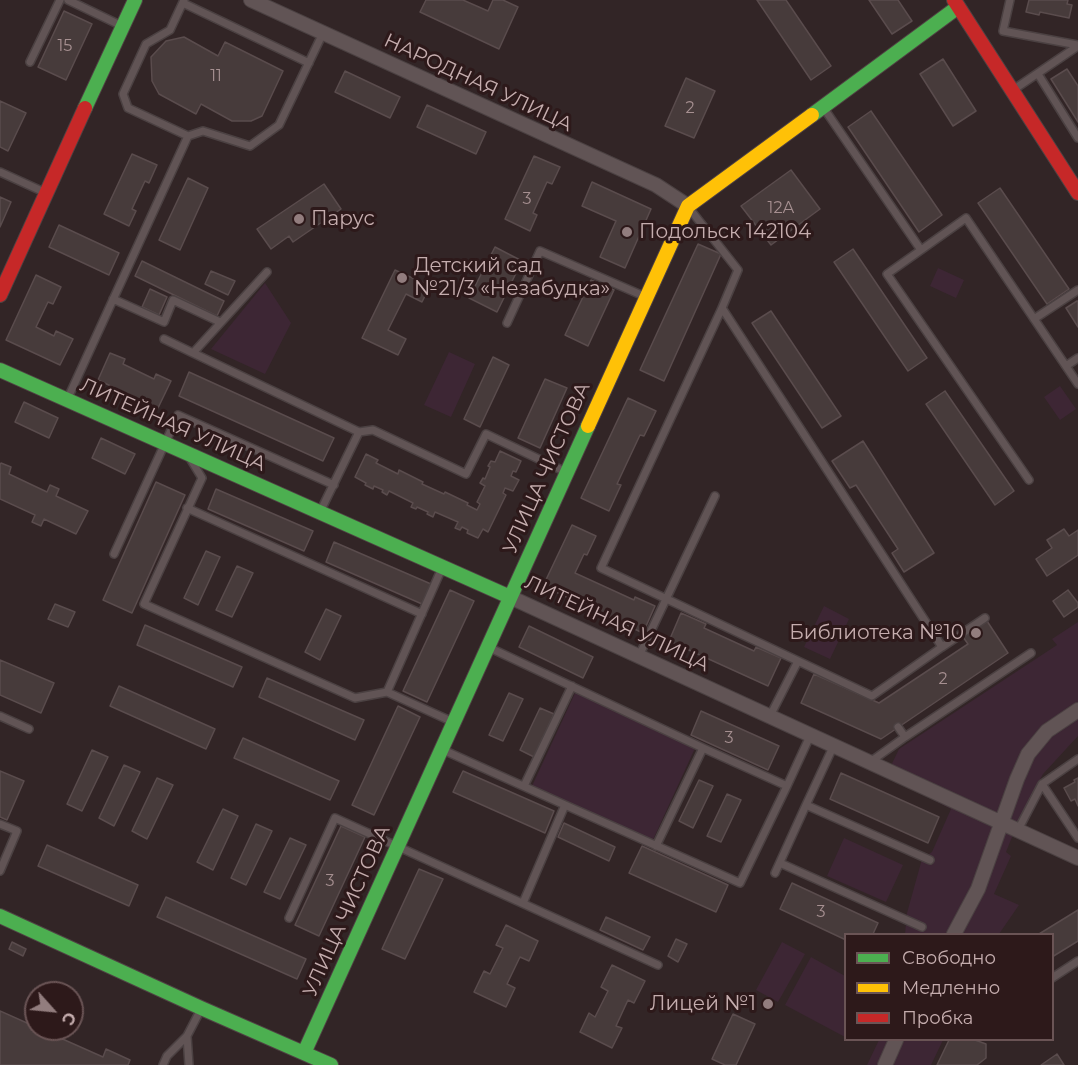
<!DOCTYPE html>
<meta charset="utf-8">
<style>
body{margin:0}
#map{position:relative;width:1078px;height:1065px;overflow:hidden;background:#322526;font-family:Montserrat,sans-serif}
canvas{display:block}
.legend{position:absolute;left:844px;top:933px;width:210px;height:108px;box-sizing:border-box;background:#2d191a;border:2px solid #6a5455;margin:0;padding:8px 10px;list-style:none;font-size:18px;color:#c5adae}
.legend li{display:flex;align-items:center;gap:12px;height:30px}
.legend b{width:30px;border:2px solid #6a5455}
.north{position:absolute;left:24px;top:981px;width:60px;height:60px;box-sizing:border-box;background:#2d191a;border:2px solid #6a5455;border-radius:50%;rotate:117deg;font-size:16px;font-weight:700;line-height:24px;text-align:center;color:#c5adae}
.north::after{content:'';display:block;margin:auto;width:21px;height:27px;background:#927d7e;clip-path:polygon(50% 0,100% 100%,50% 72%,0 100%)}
</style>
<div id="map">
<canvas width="1078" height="1065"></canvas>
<ul class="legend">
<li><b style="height:8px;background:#4caf50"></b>Свободно</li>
<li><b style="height:8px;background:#ffc107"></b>Медленно</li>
<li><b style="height:8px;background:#c62828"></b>Пробка</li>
</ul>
<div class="north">С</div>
</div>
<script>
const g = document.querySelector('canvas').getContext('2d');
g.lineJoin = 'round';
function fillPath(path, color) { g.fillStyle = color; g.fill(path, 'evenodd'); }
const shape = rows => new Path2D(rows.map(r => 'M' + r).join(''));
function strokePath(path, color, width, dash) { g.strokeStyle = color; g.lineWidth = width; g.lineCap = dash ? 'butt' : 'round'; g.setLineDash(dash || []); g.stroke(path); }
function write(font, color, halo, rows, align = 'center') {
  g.font = font + ' Montserrat,sans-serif'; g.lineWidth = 6; g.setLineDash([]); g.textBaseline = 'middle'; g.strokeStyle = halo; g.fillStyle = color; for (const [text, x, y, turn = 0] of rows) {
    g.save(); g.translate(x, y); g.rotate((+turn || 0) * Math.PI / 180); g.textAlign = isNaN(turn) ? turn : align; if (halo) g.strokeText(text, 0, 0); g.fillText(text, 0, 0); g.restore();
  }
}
fillPath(shape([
 [938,268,964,280,956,298,930,286],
 [265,283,291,323,265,374,211,349],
 [449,352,475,364,451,417,424,405],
 [1060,386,1076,409,1060,420,1044,397],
 [824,606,849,619,830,659,804,647],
 [1078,622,1078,736,1043,774,1020,817,1006,852,1011,856,994,894,1019,905,999,934,905,934,907,913,922,859,932,852,951,809,886,776,899,749,1057,645,1052,639],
 [576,691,696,746,652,842,532,786],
 [844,838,903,865,886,902,827,876],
 [782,942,805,954,778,1002,756,990],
 [811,957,845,976,845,1037,785,1005],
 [879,1040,943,1040,931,1065,867,1065]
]), '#3d2634');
const building = shape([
 [426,0,463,0,488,11,493,0,503,0,518,7,499,49,420,12,426,0],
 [757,0,786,0,831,66,811,80,757,0],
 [869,0,898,0,912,21,892,34,869,0],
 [1029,0,1068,0,1067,4,1072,5,1069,18,1040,12,1039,15,1026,12,1029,0],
 [64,11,92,24,66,80,38,67,64,11],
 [184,37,218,56,225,42,283,71,262,116,251,121,232,121,201,104,196,114,159,94,152,81,151,57,166,41,184,37],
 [943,59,976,111,953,126,920,74,943,59],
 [1067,69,1078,86,1078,122,1051,79,1067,69],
 [345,71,400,97,390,118,335,92,345,71],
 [686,78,715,91,694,138,665,126,686,78],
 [0,101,26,113,8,151,0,147,0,101],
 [427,105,486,132,476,154,417,127,427,105],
 [871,111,942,215,919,232,848,127,871,111],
 [132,154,157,165,149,183,145,181,132,209,136,211,129,226,104,214,132,154],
 [534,156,560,167,552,184,547,182,533,213,537,215,530,231,505,219,534,156],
 [791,170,820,209,771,245,741,206,791,170],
 [188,178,208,188,180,250,159,240,188,178],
 [592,182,651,209,625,268,600,257,616,221,582,206,592,182],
 [324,184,341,209,293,242,289,236,271,249,257,229,324,184],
 [1000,188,1069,289,1047,304,978,203,1000,188],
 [0,197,11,202,0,227,0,197],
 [59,225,119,253,109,275,49,247,59,225],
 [698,244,721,254,664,381,640,370,698,244],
 [495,247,522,261,497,312,469,298,495,247],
 [853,249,927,358,908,371,834,262,853,249],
 [142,261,224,301,217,316,135,276,142,261],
 [395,270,430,286,422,302,406,294,388,330,406,339,398,355,362,338,395,270],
 [211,271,235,281,228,295,205,284,211,271],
 [36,275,61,287,53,304,48,302,36,327,54,336,56,331,73,339,60,365,6,340,36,275],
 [591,280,614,290,588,346,565,335,591,280],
 [150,289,167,297,159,315,142,307,150,289],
 [1077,301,1078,301,1078,327,1066,308,1077,301],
 [771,311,841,416,822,428,752,323,771,311],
 [110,353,125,359,123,364,154,379,156,374,171,381,158,408,98,380,110,353],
 [493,357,509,365,480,427,464,419,493,357],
 [189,372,334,438,323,461,179,396,189,372],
 [545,379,567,388,540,448,518,438,545,379],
 [945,391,1014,491,995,505,926,404,945,391],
 [628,398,656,411,644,436,640,435,617,484,621,485,609,511,581,498,628,398],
 [24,402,58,418,49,438,15,422,24,402],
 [101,438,135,454,125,474,92,458,101,438],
 [863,441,934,553,904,572,892,553,898,549,856,485,850,488,832,461,863,441],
 [500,451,521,461,516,472,513,471,511,476,519,480,513,491,505,488,503,493,506,495,488,532,483,529,478,538,467,533,468,530,462,527,460,530,455,528,458,522,435,512,433,517,427,514,428,512,417,507,416,509,411,507,413,503,389,491,387,495,382,492,383,490,374,486,373,489,365,485,366,483,355,477,366,454,378,460,376,463,398,474,399,470,423,482,422,484,444,494,445,492,468,503,467,505,477,510,480,504,477,502,485,486,480,483,483,478,485,479,490,467,488,466,491,461,495,462,500,451],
 [1,463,11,467,9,474,47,492,50,485,59,489,56,496,88,511,76,534,44,519,41,526,32,522,35,515,0,499,0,465,1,463],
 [156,482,185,495,132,613,103,600,156,482],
 [216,489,313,531,304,551,208,509,216,489],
 [572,525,596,536,587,555,584,554,575,573,634,600,635,597,655,606,643,633,543,586,572,525],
 [1064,529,1069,536,1078,530,1078,555,1047,576,1036,559,1052,548,1047,540,1064,529],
 [334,542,431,584,422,604,326,562,334,542],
 [206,551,220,557,198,605,184,598,206,551],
 [237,566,253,573,232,617,216,610,237,566],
 [450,590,474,601,427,702,403,691,450,590],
 [1068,590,1078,603,1078,607,1064,617,1053,601,1068,590],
 [55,604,75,612,68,627,48,619,55,604],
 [326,609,341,616,320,660,305,652,326,609],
 [681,613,706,624,704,628,754,651,756,647,781,658,768,686,669,641,681,613],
 [987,621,1008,653,881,739,801,703,814,674,879,703,968,644,963,637,987,621],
 [145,625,242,667,233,687,137,645,145,625],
 [529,626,593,657,583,678,519,647,529,626],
 [0,660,54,683,41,713,0,695,0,660],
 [267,678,364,720,355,740,259,697,267,678],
 [119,686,215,729,206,749,110,706,119,686],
 [509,693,523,699,503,741,489,735,509,693],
 [398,706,420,717,374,815,352,805,398,706],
 [540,708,554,714,534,757,520,750,540,708],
 [701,711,779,746,768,770,691,735,701,711],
 [243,738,339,781,330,800,234,758,243,738],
 [92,750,108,757,82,811,67,804,92,750],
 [124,765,140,772,114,826,99,818,124,765],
 [0,771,24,781,7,820,0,817,0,771],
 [463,771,554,811,545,833,453,792,463,771],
 [841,773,939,817,928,843,830,799,841,773],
 [157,778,173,785,147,839,132,831,157,778],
 [1078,778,1078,806,1075,799,1071,801,1064,788,1075,782,1074,780,1078,778],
 [699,780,713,786,693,828,679,821,699,780],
 [727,794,741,800,721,842,707,836,727,794],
 [223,809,238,816,213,870,197,862,223,809],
 [564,823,615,847,609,861,558,837,564,823],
 [256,824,272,831,246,885,231,878,256,824],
 [341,826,365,837,319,936,295,925,341,826],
 [290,838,306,845,280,899,264,892,290,838],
 [47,845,138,885,129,906,38,866,47,845],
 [642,846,728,885,716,912,629,873,642,846],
 [419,869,443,879,405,959,382,949,419,869],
 [792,883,878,923,873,934,846,934,846,940,780,909,792,883],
 [166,897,306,959,297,979,157,917,166,897],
 [1078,910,1078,941,1052,957,1052,934,1039,934,1078,910],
 [606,917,650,937,643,950,600,930,606,917],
 [506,925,538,941,529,961,520,957,507,984,515,988,506,1007,474,992,484,971,490,974,503,948,496,945,506,925],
 [676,939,687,944,678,962,668,956,676,939],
 [12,942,26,949,23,956,9,949,12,942],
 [612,965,645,981,634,1003,628,1000,616,1026,622,1028,612,1048,580,1032,589,1013,595,1017,608,991,601,987,612,965],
 [0,1011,36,1027,36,1029,40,1029,103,1057,106,1049,130,1060,128,1065,0,1065,0,1011],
 [733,1014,755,1024,736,1065,725,1065,712,1059,733,1014],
 [949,1040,975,1040,986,1044,986,1058,977,1065,937,1065,949,1040],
 [1057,1054,1064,1065,1041,1065,1057,1054]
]);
fillPath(building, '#473b3b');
strokePath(building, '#5a4c4d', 1.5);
const lane = shape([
 [68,0,122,26],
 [1010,0,1003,31,1078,45],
 [183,3,309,63],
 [30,62,60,0],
 [1038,74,1078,138],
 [1013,90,1078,46],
 [823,107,921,250,887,274,1029,480],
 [188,136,203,131,250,146,279,125,323,33],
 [0,172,44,192],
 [689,208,738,270,722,308],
 [921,250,966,218,1078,384],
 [267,272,193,353,359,432,320,512],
 [113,299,164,322,173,300,220,322],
 [1034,319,1078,290],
 [507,323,540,251,646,297],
 [164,339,193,353],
 [1066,366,1078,358],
 [67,400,188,136,128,108,123,94,146,44,170,30,184,0],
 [359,432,373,430,466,474,486,434,566,472],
 [191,460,202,478,144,604,355,698,387,692,442,568],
 [187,508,422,614],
 [114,554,178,415,334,485],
 [488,647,703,748],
 [942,647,985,618],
 [639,656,715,496],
 [387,692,453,722],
 [0,716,29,729],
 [770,716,798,661,872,696,942,647,722,308,601,568,798,661],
 [898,727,905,737],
 [834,745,806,805,930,860],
 [441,749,565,805],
 [1078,759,1042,784,1078,838],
 [870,762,905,737,1031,653],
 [524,786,572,686],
 [0,824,17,831,0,871],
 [1018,830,1042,784],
 [656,846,703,748,787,786,811,734],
 [780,863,922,927],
 [775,873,806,805],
 [523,903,565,805,740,883,787,786],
 [289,918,335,818,658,965],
 [1052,978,1078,961],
 [187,1036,189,1065],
 [163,1065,167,1056,187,1036,200,1011]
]);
const street = shape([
 [251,0,656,185,688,206],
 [510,597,1078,858],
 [954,934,978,889,1017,779,1028,754,1047,731,1078,710],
 [885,1065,896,1040]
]);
const fast = shape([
 [85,108,135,0],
 [812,115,958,7],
 [0,370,510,597],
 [0,916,201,1008,331,1065],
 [304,1053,588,426]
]);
const slow = shape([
 [588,426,688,206,812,115]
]);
const jam = shape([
 [954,0,1078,193],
 [0,295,85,108]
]);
strokePath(lane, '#4b4142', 10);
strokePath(street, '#4b4142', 16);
strokePath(fast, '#4f4243', 16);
strokePath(slow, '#4f4243', 16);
strokePath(jam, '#4f4243', 16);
strokePath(lane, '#615455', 7);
strokePath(street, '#615455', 14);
strokePath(fast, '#4caf50', 14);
strokePath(slow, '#ffc107', 14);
strokePath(jam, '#c62828', 14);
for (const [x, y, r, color] of [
 [299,219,6,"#927d7e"],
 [627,232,6,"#927d7e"],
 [402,278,6,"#927d7e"],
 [976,633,6,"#927d7e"],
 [768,1004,6,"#927d7e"]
]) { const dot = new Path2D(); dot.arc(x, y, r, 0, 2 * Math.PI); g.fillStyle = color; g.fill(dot); strokePath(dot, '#2d191a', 2); }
write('16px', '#a69091', null, [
 ["15",65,46],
 ["11",216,76],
 ["2",690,108],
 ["3",527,199],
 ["12А",781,208],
 ["2",943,679],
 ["3",729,738],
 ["3",330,881],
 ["3",821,912]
]);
write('20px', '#c5adae', '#2d191a', [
 ["НАРОДНАЯ УЛИЦА",478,83,25],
 ["ЛИТЕЙНАЯ УЛИЦА",173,425,24],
 ["УЛИЦА ЧИСТОВА",547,468,-66],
 ["ЛИТЕЙНАЯ УЛИЦА",617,624,25],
 ["УЛИЦА ЧИСТОВА",347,911,-66]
]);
write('20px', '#c5adae', '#2d191a', [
 ["Парус",311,219],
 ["Подольск 142104",639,232],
 ["Детский сад",414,266],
 ["№21/3 «Незабудка»",414,289],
 ["Библиотека №10",964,633,"right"],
 ["Лицей №1",756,1004,"right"]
], 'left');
</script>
